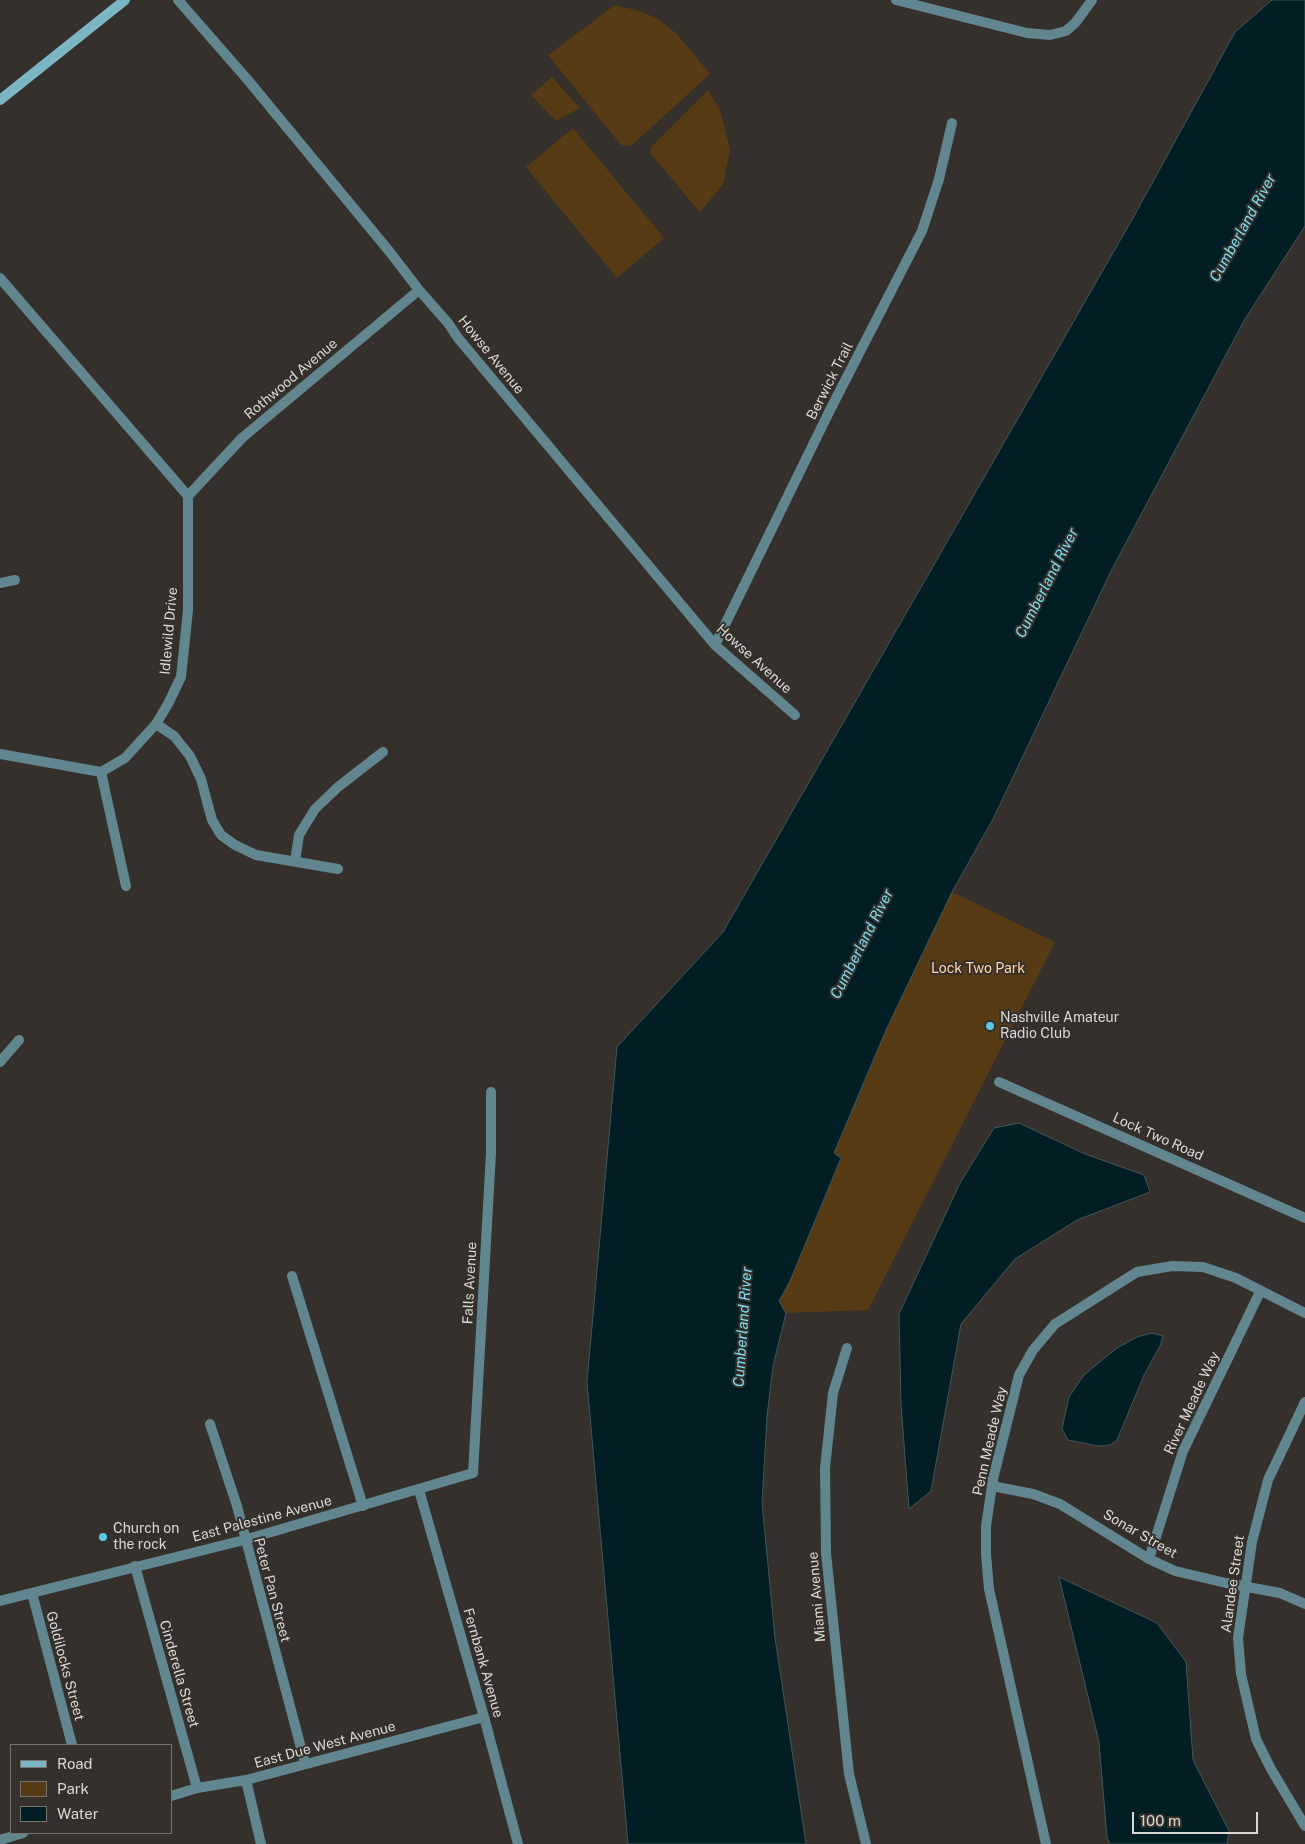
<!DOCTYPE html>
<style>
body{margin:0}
#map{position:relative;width:1305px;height:1844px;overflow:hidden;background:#35302b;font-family:"Public Sans",sans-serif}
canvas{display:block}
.legend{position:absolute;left:10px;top:1744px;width:162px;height:90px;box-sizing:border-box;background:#35302b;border:1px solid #77736f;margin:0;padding:6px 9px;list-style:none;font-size:15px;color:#dbd8d4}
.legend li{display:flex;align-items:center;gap:10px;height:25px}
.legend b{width:25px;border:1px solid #77736f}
.scale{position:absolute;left:1132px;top:1812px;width:126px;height:22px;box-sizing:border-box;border:2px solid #dbd8d4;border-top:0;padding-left:6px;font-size:15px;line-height:18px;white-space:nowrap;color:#dbd8d4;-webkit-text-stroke:4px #35302b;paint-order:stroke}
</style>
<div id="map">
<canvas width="1305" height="1844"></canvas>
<ul class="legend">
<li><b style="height:6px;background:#7bb6c4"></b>Road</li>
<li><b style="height:14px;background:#573b14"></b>Park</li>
<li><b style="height:14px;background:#001e24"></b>Water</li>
</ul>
<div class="scale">100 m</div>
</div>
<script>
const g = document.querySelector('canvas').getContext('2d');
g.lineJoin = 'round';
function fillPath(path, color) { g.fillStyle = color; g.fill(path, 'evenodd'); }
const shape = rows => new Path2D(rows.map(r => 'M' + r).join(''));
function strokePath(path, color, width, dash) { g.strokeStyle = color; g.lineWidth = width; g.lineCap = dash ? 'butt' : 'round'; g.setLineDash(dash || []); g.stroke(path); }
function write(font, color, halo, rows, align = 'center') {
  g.font = font + ' "Public Sans",sans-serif'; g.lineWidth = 4; g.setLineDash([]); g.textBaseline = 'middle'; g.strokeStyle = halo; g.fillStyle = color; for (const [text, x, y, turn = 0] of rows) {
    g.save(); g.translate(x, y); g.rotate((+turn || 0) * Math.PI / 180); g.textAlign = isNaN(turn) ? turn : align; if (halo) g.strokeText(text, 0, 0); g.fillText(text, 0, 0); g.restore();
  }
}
fillPath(shape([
 [615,5,640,11,658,19,676,33,710,74,631,146,621,145,548,55],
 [552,77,580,108,556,121,531,95],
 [708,90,720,110,730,150,723,184,700,212,650,153,652,146],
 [573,128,664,238,617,278,526,167],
 [952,892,1055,942,868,1310,786,1313,779,1301,790,1281,841,1159,834,1153,886,1030]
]), '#573b14');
const water = shape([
 [1272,0,1305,0,1305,226,1245,319,1112,569,993,819,952,892,886,1030,834,1153,841,1158,790,1281,779,1301,786,1313,773,1366,767,1417,762,1503,775,1638,806,1844,628,1844,587,1382,617,1047,723,932,1133,218,1235,32,1272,0],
 [1019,1123,1085,1154,1144,1175,1150,1192,1077,1220,1015,1259,961,1324,931,1491,909,1509,901,1404,899,1314,960,1183,994,1128,1019,1123],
 [1152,1333,1163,1336,1160,1346,1144,1375,1117,1440,1110,1445,1098,1446,1068,1440,1062,1429,1069,1397,1084,1375,1117,1348,1137,1337,1152,1333],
 [1059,1577,1157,1623,1186,1662,1193,1760,1229,1831,1227,1844,1110,1844,1107,1837,1099,1742,1059,1577]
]);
fillPath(water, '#001e24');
strokePath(water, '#425659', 1);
strokePath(shape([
 [178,0,247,79,389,251,419,290,448,323,458,338,715,645,795,715],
 [896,0,1027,33,1050,35,1066,31,1076,22,1092,0],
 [0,278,188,496],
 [188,496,242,438,419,290],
 [0,583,15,580],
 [715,645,830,410,922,231,939,179,952,123],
 [156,724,174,736,190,756,201,779,212,820,221,835,235,845,256,855,338,869],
 [0,754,101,772,125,758,156,724,168,704,181,677,188,610,188,496],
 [101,772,126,886],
 [295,861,299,835,315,809,338,787,383,752],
 [0,1062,19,1040],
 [999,1082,1305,1218],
 [292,1276,363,1506],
 [847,1348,833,1393,825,1468,826,1553,849,1774,866,1844],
 [1305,1402,1268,1480,1252,1542,1238,1638,1241,1674,1256,1739,1271,1769,1305,1826],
 [210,1424,237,1506,305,1763],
 [992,1486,1033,1494,1060,1504,1149,1559,1175,1571,1226,1583,1280,1593,1305,1604],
 [419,1490,484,1717,518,1844],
 [1149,1559,1183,1451,1260,1292],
 [135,1566,197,1788],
 [32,1593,72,1745],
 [0,1601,244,1540,473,1473,491,1153,491,1092],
 [246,1780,261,1844],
 [171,1796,197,1788,246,1780,484,1717],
 [0,1840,23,1833],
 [1046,1844,989,1589,986,1554,986,1526,993,1479,1019,1375,1033,1350,1055,1324,1137,1272,1172,1266,1203,1267,1236,1278,1305,1313]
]), '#62868f', 10);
strokePath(shape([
 [0,100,125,0]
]), '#7bb6c4', 10);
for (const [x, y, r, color] of [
 [990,1026,5,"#57c9e2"],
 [103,1537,5,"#57c9e2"]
]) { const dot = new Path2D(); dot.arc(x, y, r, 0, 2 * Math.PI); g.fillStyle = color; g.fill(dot); strokePath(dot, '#35302b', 2); }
write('14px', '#dbd8d4', '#35302b', [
 ["Howse Avenue",491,355,51],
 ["Rothwood Avenue",291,379,-40],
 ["Berwick Trail",830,381,-63],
 ["Idlewild Drive",169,631,-85],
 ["Howse Avenue",754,659,42],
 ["Lock Two Road",1158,1137,24],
 ["Falls Avenue",470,1283,-87],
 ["River Meade Way",1192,1403,-65],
 ["Penn Meade Way",990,1441,-77],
 ["East Palestine Avenue",262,1519,-15],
 ["Sonar Street",1140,1534,30],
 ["Alandee Street",1233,1584,-82],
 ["Peter Pan Street",272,1590,75],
 ["Miami Avenue",817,1597,-95],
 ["Fernbank Avenue",483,1663,74],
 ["Goldilocks Street",65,1666,75],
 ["Cinderella Street",179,1674,74],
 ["East Due West Avenue",325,1745,-15]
]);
write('14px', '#ffd8a9', '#35302b', [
 ["Lock Two Park",978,969]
]);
write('14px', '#dbd8d4', '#35302b', [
 ["Nashville Amateur",1000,1018],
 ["Radio Club",1000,1034],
 ["Church on",113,1529],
 ["the rock",113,1545]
], 'left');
write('italic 15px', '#7adff6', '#35302b', [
 ["Cumberland River",1243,228,-61],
 ["Cumberland River",1047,583,-63],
 ["Cumberland River",862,944,-63],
 ["Cumberland River",743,1327,-86]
]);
</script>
